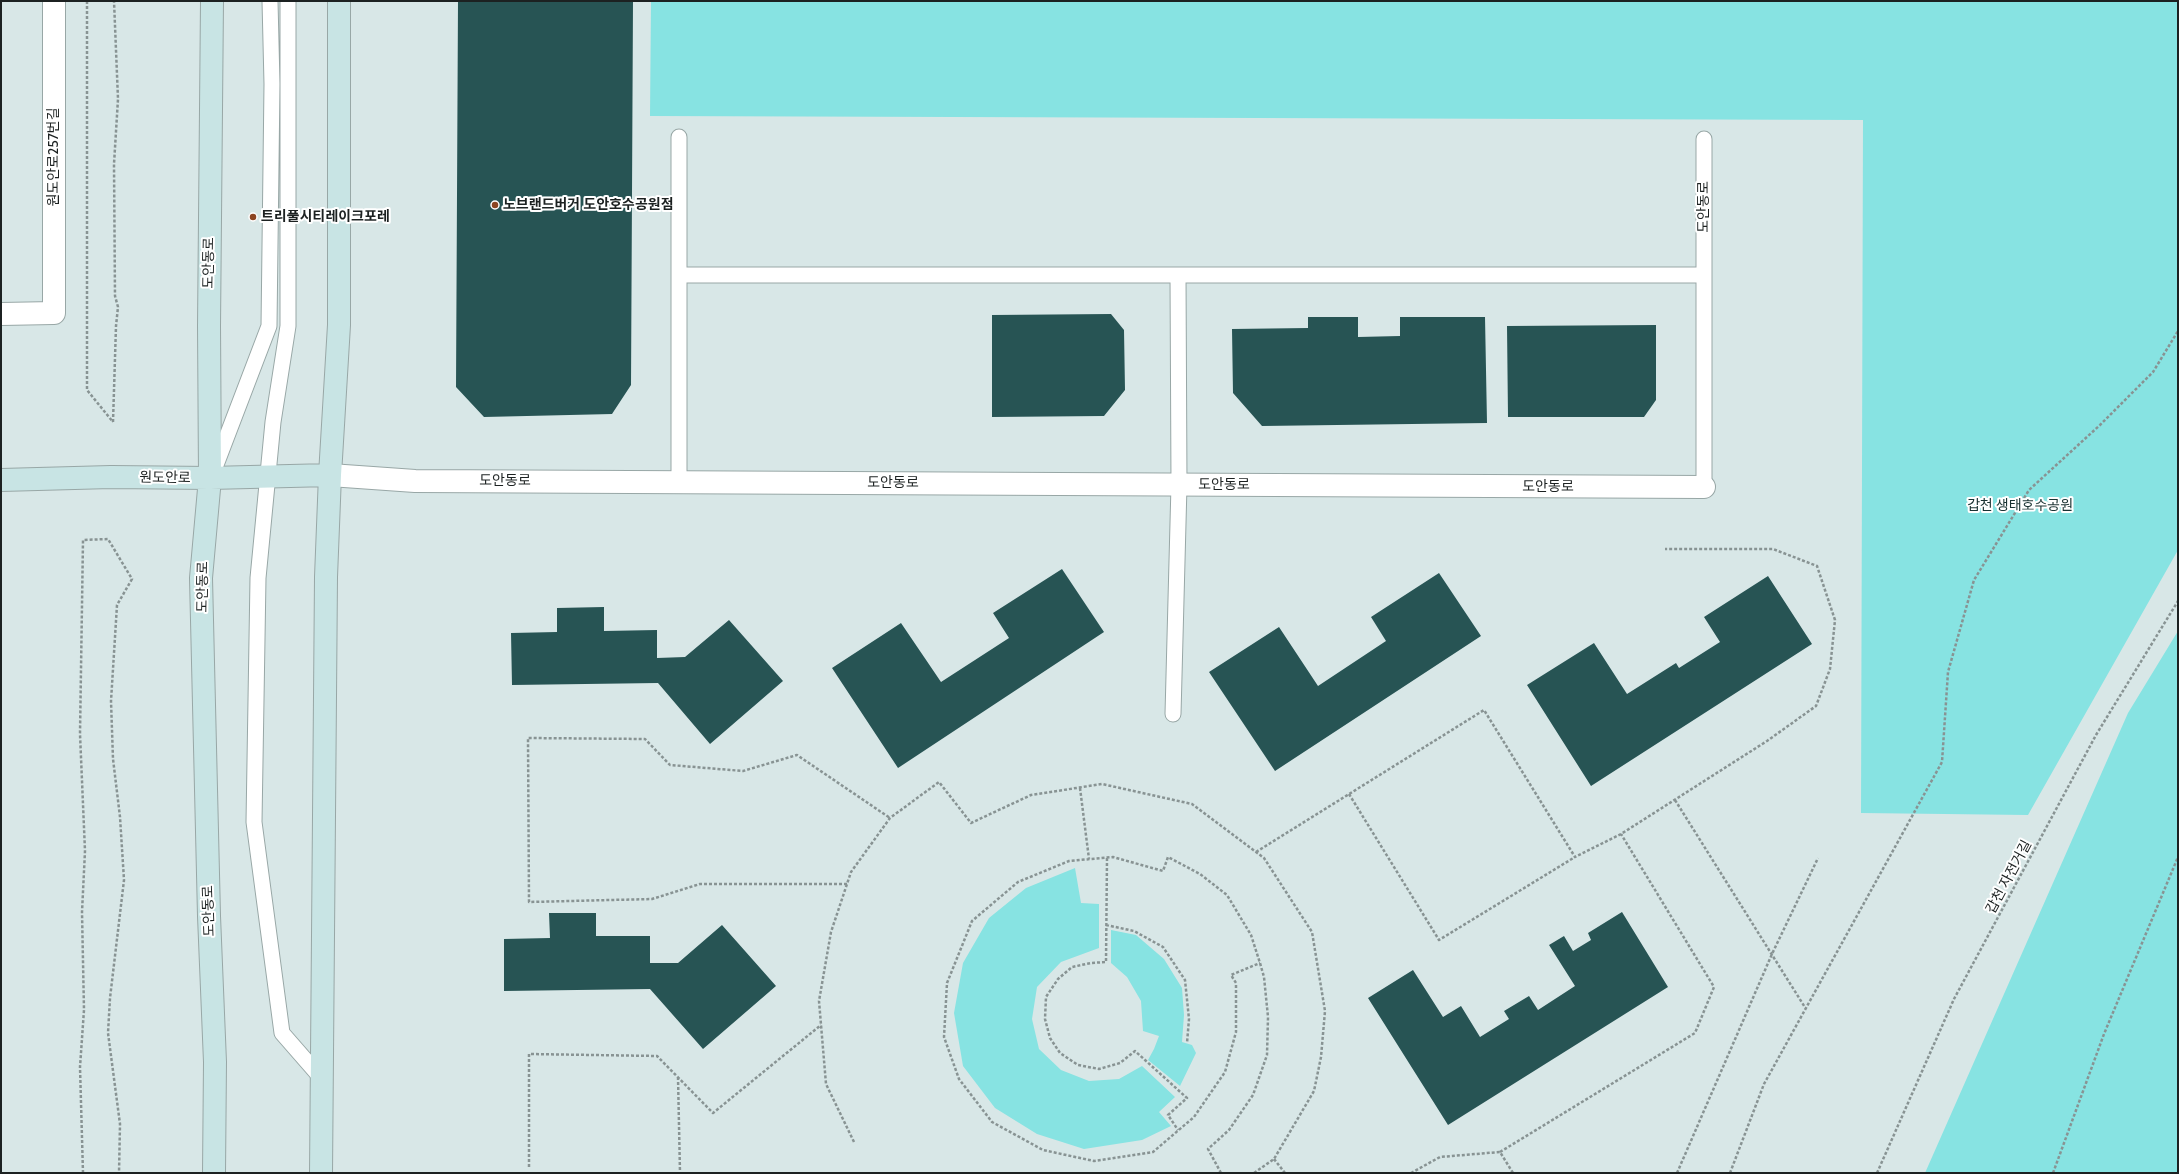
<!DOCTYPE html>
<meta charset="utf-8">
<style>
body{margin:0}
#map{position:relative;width:2179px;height:1174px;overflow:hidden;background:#d8e7e7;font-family:Cabin,sans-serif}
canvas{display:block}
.frame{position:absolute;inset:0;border:2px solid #1c2121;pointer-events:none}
</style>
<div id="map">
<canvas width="2179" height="1174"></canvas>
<div class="frame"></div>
</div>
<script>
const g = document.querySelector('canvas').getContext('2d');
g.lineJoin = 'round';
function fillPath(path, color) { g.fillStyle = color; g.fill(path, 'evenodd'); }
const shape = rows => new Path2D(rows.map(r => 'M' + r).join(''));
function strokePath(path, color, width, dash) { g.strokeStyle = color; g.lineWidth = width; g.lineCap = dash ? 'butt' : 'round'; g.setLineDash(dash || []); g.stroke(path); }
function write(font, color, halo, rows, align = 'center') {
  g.font = font + ' Cabin,"Noto Sans KR",sans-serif'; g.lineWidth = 4; g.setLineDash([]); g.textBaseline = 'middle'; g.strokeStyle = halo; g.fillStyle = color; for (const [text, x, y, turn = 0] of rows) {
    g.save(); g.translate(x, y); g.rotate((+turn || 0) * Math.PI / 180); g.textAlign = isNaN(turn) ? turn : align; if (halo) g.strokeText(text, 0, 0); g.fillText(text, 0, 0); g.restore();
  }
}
fillPath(shape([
 [651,1,2178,1,2178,550,2028,815,1861,813,1863,120,650,116],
 [2178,631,2178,1173,1925,1173,2128,713],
 [1075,868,1081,903,1099,904,1099,948,1061,962,1037,987,1032,1019,1039,1049,1061,1070,1089,1081,1119,1079,1142,1066,1175,1097,1159,1112,1171,1126,1142,1140,1084,1149,1037,1134,995,1108,963,1066,954,1013,963,963,989,918,1026,888],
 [1111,930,1136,935,1164,959,1182,988,1184,1015,1182,1042,1192,1045,1196,1053,1180,1086,1148,1060,1154,1049,1159,1036,1143,1031,1141,1001,1127,977,1111,963]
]), '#87e3e2');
fillPath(shape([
 [458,1,633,1,631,385,612,414,484,417,456,387],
 [1111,314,1124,330,1125,390,1104,416,992,417,992,315],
 [1308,317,1358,317,1358,337,1400,336,1400,317,1485,317,1487,423,1262,426,1233,393,1232,329,1308,328],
 [1656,325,1656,400,1644,417,1508,417,1507,326],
 [1062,569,1104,632,898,768,832,668,901,623,941,682,1009,638,993,613],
 [1439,573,1481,636,1275,771,1209,672,1279,627,1318,686,1386,641,1371,617],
 [1768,576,1812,644,1591,786,1527,685,1594,643,1627,694,1676,663,1679,668,1720,642,1704,617],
 [604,607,604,631,657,630,657,658,685,657,729,620,783,681,710,744,658,683,512,685,511,633,557,632,557,608],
 [1622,912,1668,987,1448,1125,1368,998,1413,970,1443,1017,1461,1006,1480,1037,1509,1019,1504,1011,1529,996,1538,1010,1575,986,1549,945,1564,936,1573,951,1591,940,1588,933],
 [549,913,596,913,596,936,650,936,650,963,678,963,722,925,776,986,703,1049,650,989,504,991,504,939,550,938]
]), '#275454');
const lane = shape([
 [288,1,288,326,273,422,258,578,254,822,282,1033,323,1080],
 [679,137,679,482],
 [1704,139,1704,487],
 [679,275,1704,275],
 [214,470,269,326,272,84,270,1],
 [1173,714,1179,485,1178,275]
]);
const street = shape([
 [1,314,54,313,54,1],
 [330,475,415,481,1704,487]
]);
const secondary = shape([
 [212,1,209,326,210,478,201,578,209,916,215,1062,214,1173],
 [1,480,111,477,210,478,330,475],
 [321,1173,326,577,330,475,339,325,339,1]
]);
strokePath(lane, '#98a7a6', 17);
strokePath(street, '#98a7a6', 24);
strokePath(secondary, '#98a7a6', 24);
strokePath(shape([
 [87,1,87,390,113,422],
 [113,422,116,326,118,307,115,296,114,164,118,99,114,1],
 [1080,788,1089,859],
 [1349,794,1439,940,1575,857],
 [1675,800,1806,1009],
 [1256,852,1484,710,1575,857,1621,834,1767,741,1816,706,1830,669,1835,620,1817,566,1773,549,1665,549],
 [1107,858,1106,962,1091,963,1072,967,1058,979,1046,997,1045,1019,1050,1038,1060,1053,1078,1065,1099,1069,1120,1063,1135,1051,1187,1098,1168,1115,1178,1130],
 [847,884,700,884,652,899,529,902,528,738,645,739,670,765,743,771,797,755,890,818],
 [1106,925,1134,931,1163,947,1185,980,1189,1019,1187,1043],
 [678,1077,680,1173],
 [854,1142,826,1084,819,1001,831,932,851,872,890,818,939,782,971,823,1031,795,1102,784,1192,804,1264,858,1312,932,1325,1011,1321,1057,1314,1091,1274,1159,1254,1173],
 [1500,1152,1695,1033,1714,987,1621,834],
 [1274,1159,1285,1173],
 [529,1167,529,1054,657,1056,713,1113,821,1025],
 [83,1173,80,1067,84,1010,82,912,85,851,80,734,83,540,108,539,132,579,117,605,111,701,113,759,120,817,124,880,110,998,108,1033,120,1124,119,1173],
 [1221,1173,1208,1149,1229,1130,1253,1095,1267,1055,1268,1017,1264,977,1260,963,1251,935,1227,895,1200,874,1168,857,1163,871,1113,857,1069,861,1018,882,972,921,947,983,944,1037,959,1079,992,1122,1043,1150,1094,1161,1153,1152,1194,1117,1225,1072,1236,1032,1236,983,1231,975,1260,963],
 [1411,1173,1440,1157,1500,1152,1513,1173],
 [1677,1173,1772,954,1818,858],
 [1730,1173,1764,1084,1942,762,1948,672,1974,580,2029,490,2100,425,2153,372,2178,331],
 [1877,1173,1954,999,2096,735,2178,601],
 [2053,1173,2104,1034,2178,857]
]), '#889393', 2.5, [3, 2]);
strokePath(lane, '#fff', 15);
strokePath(street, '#fff', 22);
strokePath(secondary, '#c8e4e4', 22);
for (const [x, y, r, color] of [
 [495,205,4,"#8c4522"],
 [253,217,4,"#8c4522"]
]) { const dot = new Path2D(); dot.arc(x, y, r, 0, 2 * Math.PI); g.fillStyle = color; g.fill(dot); strokePath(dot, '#fff', 1.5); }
write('14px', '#1c2121', '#fff', [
 ["원도안로257번길",54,157,-90],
 ["도안동로",1704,207,-90],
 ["도안동로",209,263,-89],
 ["원도안로",165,478,1],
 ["도안동로",505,481],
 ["도안동로",893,483],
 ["도안동로",1224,485],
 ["도안동로",1548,487],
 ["도안동로",203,587,-89],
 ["갑천 자전거길",2009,877,-62],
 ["도안동로",209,911,-92]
]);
write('bold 14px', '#1c2121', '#fff', [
 ["노브랜드버거 도안호수공원점",503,205],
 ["트리풀시티레이크포레",261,217]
], 'left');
write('14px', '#193232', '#fff', [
 ["갑천 생태호수공원",2020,506]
]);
</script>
